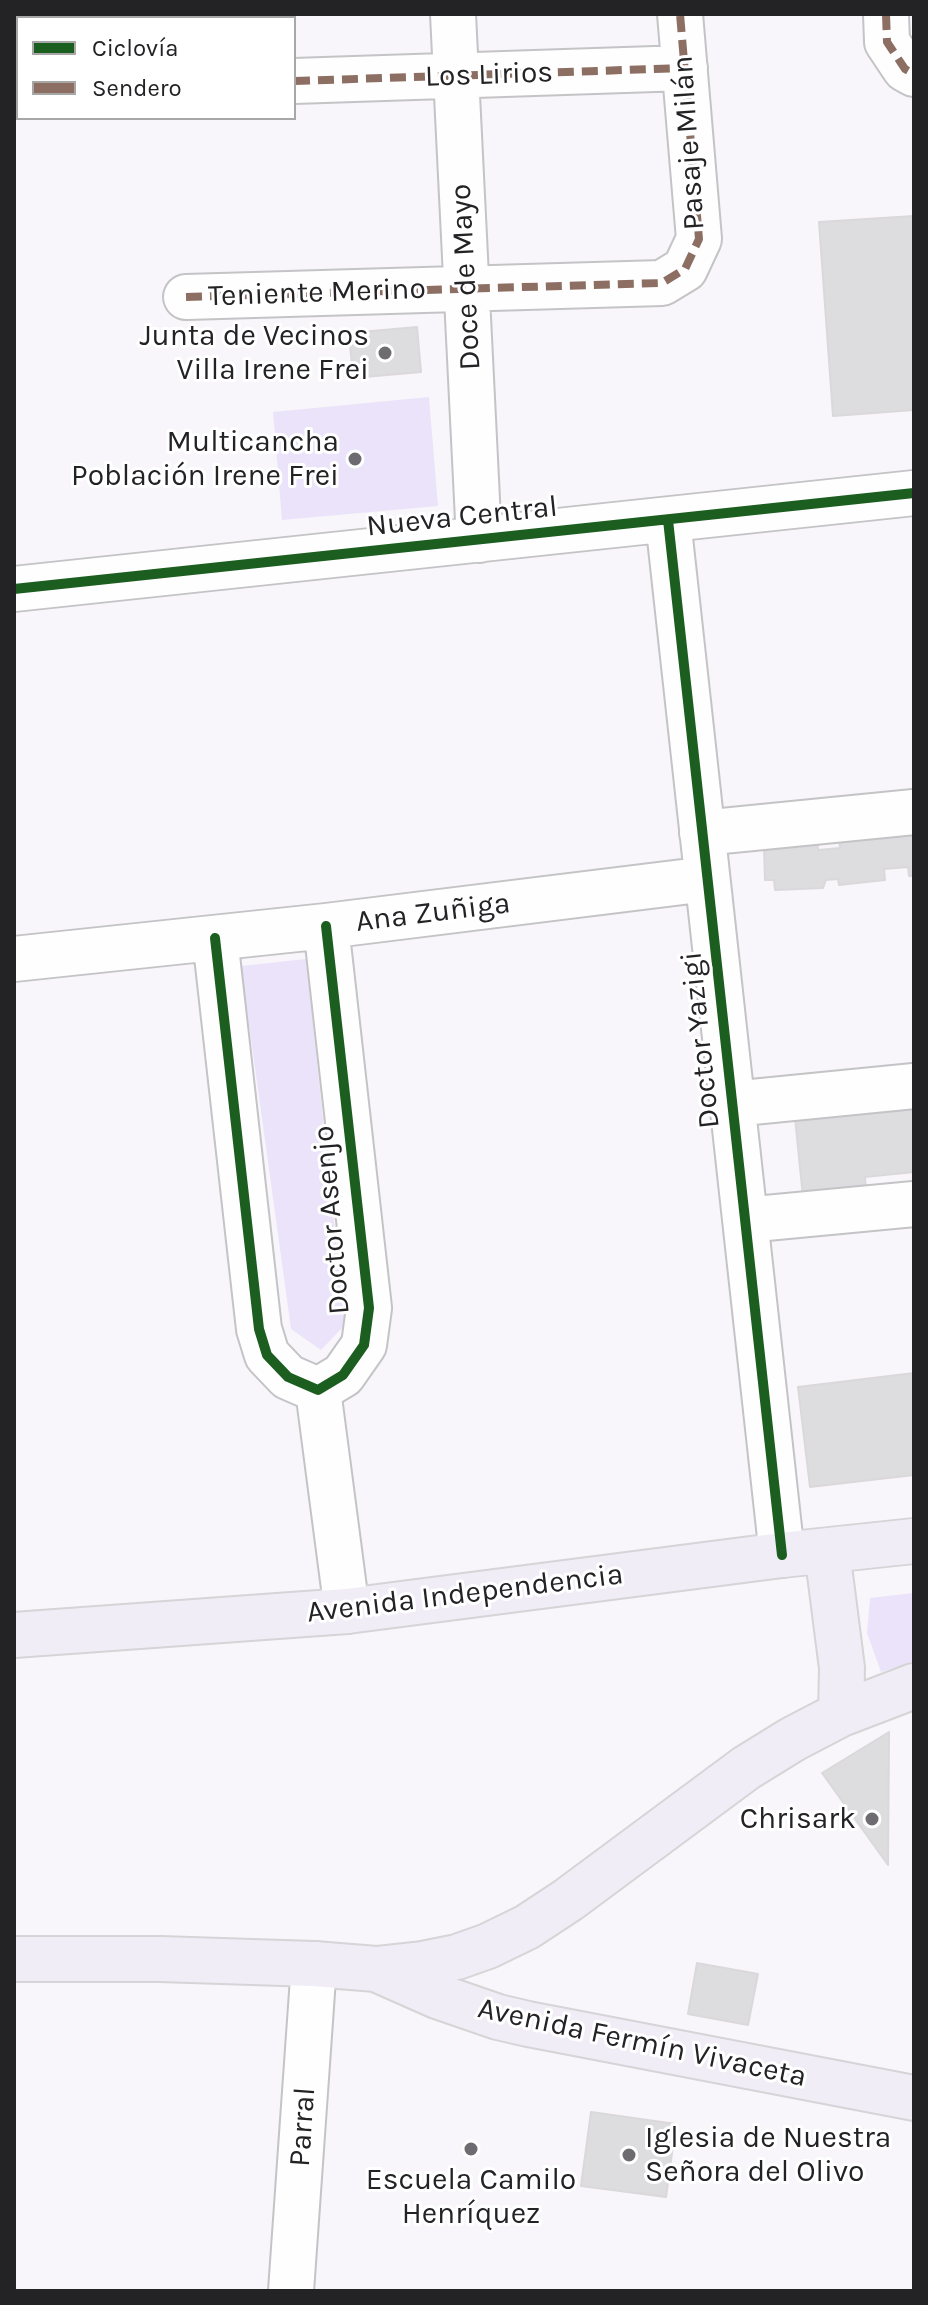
<!DOCTYPE html>
<meta charset="utf-8">
<style>
body{margin:0}
#map{position:relative;width:928px;height:2305px;overflow:hidden;background:#f8f6fa;font-family:Karla,sans-serif}
canvas{display:block}
.frame{position:absolute;inset:0;border:16px solid #232225;pointer-events:none}
.legend{position:absolute;left:16px;top:16px;width:280px;height:104px;box-sizing:border-box;background:#fff;border:2px solid #a7a7a8;margin:0;padding:10px 14px;list-style:none;font-size:24px;color:#232225}
.legend li{display:flex;align-items:center;gap:16px;height:40px}
.legend b{width:40px;border:2px solid #a7a7a8}
</style>
<div id="map">
<canvas width="928" height="2305"></canvas>
<div class="frame"></div>
<ul class="legend">
<li><b style="height:10px;background:#1b5e20"></b>Ciclovía</li>
<li><b style="height:10px;background:#8d6e63"></b>Sendero</li>
</ul>
</div>
<script>
const g = document.querySelector('canvas').getContext('2d');
g.lineJoin = 'round';
function fillPath(path, color) { g.fillStyle = color; g.fill(path, 'evenodd'); }
const shape = rows => new Path2D(rows.map(r => 'M' + r).join(''));
function strokePath(path, color, width, dash) { g.strokeStyle = color; g.lineWidth = width; g.lineCap = dash ? 'butt' : 'round'; g.setLineDash(dash || []); g.stroke(path); }
function write(font, color, halo, rows, align = 'center') {
  g.font = font + ' Karla,sans-serif'; g.lineWidth = 6; g.setLineDash([]); g.textBaseline = 'middle'; g.strokeStyle = halo; g.fillStyle = color; for (const [text, x, y, turn = 0] of rows) {
    g.save(); g.translate(x, y); g.rotate((+turn || 0) * Math.PI / 180); g.textAlign = isNaN(turn) ? turn : align; if (halo) g.strokeText(text, 0, 0); g.fillText(text, 0, 0); g.restore();
  }
}
fillPath(shape([
 [429,397,438,506,282,520,273,412],
 [306,959,345,1325,321,1350,291,1329,241,966],
 [914,1593,914,1662,881,1672,867,1633,870,1598]
]), '#ebe3f9');
const building = shape([
 [914,216,914,410,833,416,819,222,914,216],
 [417,327,421,372,353,378,349,333,417,327],
 [914,824,914,876,909,876,908,867,884,869,885,880,839,885,838,879,826,880,823,888,775,890,774,880,765,880,764,848,817,833,818,850,840,848,838,830,879,826,880,838,905,835,903,825,914,824],
 [914,1101,914,1172,865,1177,866,1191,803,1197,794,1108,914,1101],
 [914,1373,914,1475,810,1487,798,1387,914,1373],
 [889,1732,888,1865,822,1773,889,1732],
 [697,1963,758,1974,748,2025,688,2014,697,1963],
 [591,2112,676,2124,666,2197,581,2186,591,2112]
]);
fillPath(building, '#dddcdf');
strokePath(building, '#dad8db', 2);
const minor = shape([
 [453,14,479,540],
 [886,14,887,42,905,69,914,74],
 [294,81,685,68],
 [186,297,662,283,685,269,699,239,680,14],
 [668,520,782,1555],
 [14,589,914,493],
 [702,833,914,812],
 [215,938,259,1329,267,1355,288,1377,318,1390,343,1375,364,1345,369,1308,326,926],
 [14,959,326,926,707,879],
 [732,1104,914,1086],
 [745,1220,914,1204],
 [318,1390,347,1611],
 [291,2291,314,1964]
]);
const major = shape([
 [827,1551,842,1668,841,1714],
 [14,1635,347,1611,782,1555,914,1541],
 [14,1959,160,1959,314,1964,376,1969,422,1964,457,1957,488,1946,527,1927,568,1900,746,1768,793,1739,841,1714,914,1686],
 [376,1969,437,1996,498,2017,528,2024,914,2098]
]);
strokePath(minor, '#c4c3c6', 48);
strokePath(major, '#d5d4d6', 48);
strokePath(minor, '#fefefe', 44);
strokePath(major, '#f1edf6', 44);
strokePath(shape([
 [886,14,887,42,905,69,914,74],
 [294,81,685,68],
 [186,297,662,283,685,269,699,239,680,14]
]), '#8d6e63', 8, [16, 8]);
strokePath(shape([
 [668,520,782,1555],
 [14,589,914,493],
 [215,938,259,1329,267,1355,288,1377,318,1390,343,1375,364,1345,369,1308,326,926]
]), '#1b5e20', 10);
for (const [x, y, r, color] of [
 [385,353,8,"#6e6c70"],
 [355,459,8,"#6e6c70"],
 [872,1819,8,"#6e6c70"],
 [471,2149,8,"#6e6c70"],
 [629,2155,8,"#6e6c70"]
]) { const dot = new Path2D(); dot.arc(x, y, r, 0, 2 * Math.PI); g.fillStyle = color; g.fill(dot); strokePath(dot, '#fff', 3); }
write('30px', '#232225', '#fff', [
 ["Los Lirios",489,75,-2],
 ["Pasaje Milán",689,143,-94],
 ["Doce de Mayo",466,277,-93],
 ["Teniente Merino",317,293,-2],
 ["Nueva Central",462,517,-6],
 ["Ana Zuñiga",433,913,-7],
 ["Doctor Yazigi",701,1040,-96],
 ["Doctor Asenjo",332,1220,-95],
 ["Avenida Independencia",465,1594,-7],
 ["Avenida Fermín Vivaceta",642,2043,12],
 ["Parral",303,2127,-86]
]);
write('30px', '#232225', '#fff', [
 ["Junta de Vecinos",369,336],
 ["Villa Irene Frei",369,370],
 ["Multicancha",339,442],
 ["Población Irene Frei",339,476],
 ["Chrisark",856,1819],
 ["Iglesia de Nuestra",645,2138,"left"],
 ["Señora del Olivo",645,2172,"left"],
 ["Escuela Camilo",471,2180,"center"],
 ["Henríquez",471,2214,"center"]
], 'right');
</script>
